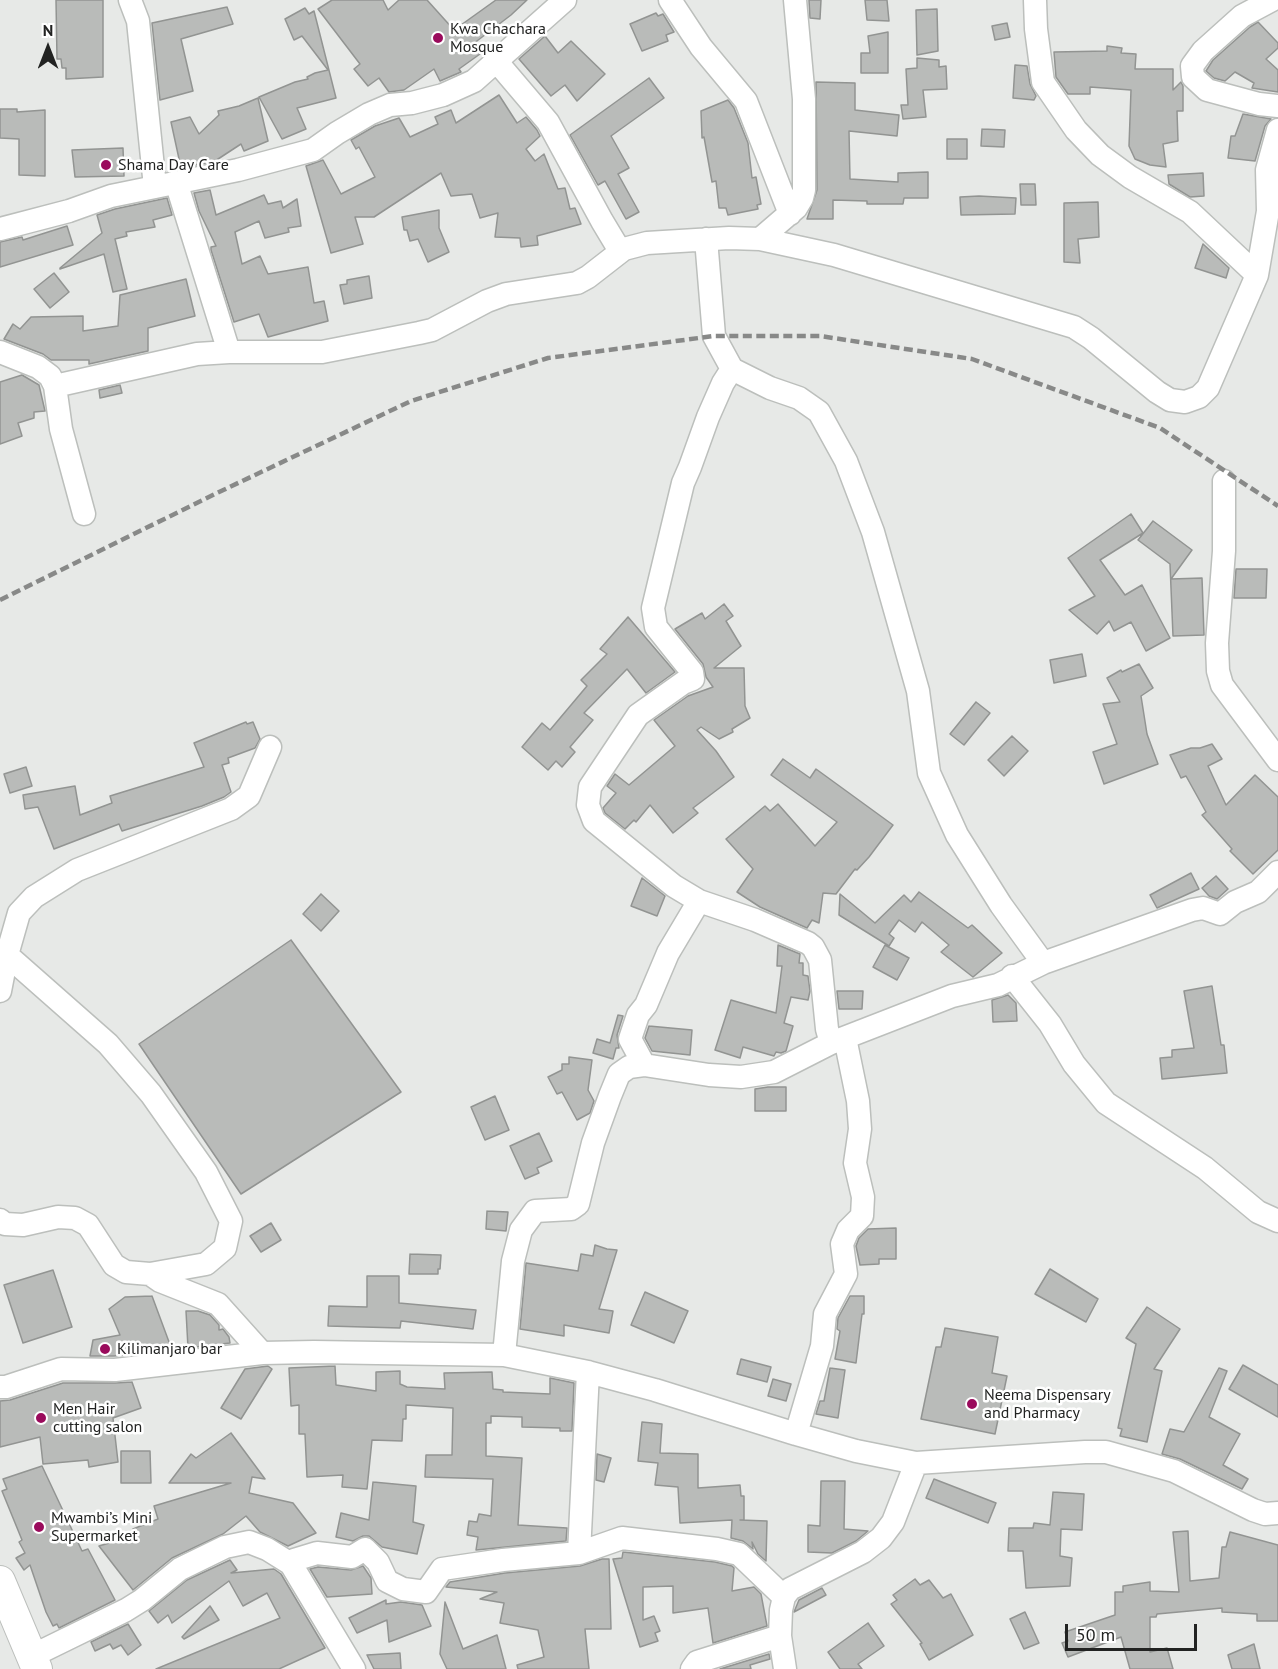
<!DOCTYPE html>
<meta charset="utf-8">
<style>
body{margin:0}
#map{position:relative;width:1278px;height:1669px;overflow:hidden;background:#e7e9e7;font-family:"PT Sans",sans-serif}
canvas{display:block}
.north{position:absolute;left:18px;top:18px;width:60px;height:60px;-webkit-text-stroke:4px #fff;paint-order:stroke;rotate:0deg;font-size:16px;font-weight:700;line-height:24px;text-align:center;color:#222322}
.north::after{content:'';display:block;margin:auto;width:21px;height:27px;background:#222322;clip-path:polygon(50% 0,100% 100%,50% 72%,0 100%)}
.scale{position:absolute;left:1065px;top:1624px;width:132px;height:27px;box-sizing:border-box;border:3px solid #222322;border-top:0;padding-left:8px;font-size:18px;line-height:21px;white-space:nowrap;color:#222322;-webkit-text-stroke:4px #fff;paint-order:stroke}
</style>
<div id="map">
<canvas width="1278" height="1669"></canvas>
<div class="north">N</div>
<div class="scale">50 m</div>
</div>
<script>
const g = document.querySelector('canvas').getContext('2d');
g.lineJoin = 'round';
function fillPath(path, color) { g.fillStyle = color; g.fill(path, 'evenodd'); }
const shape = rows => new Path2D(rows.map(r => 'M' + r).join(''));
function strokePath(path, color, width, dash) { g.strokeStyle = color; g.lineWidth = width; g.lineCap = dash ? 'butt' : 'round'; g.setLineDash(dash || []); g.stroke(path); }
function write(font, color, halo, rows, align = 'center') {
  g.font = font + ' "PT Sans",sans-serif'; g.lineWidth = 5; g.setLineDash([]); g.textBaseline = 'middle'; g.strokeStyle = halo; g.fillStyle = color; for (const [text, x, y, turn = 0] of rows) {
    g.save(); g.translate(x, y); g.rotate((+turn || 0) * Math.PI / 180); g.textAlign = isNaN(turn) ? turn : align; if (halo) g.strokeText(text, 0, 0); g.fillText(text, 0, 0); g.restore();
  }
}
const building = shape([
 [56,0,103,0,103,77,66,79,66,68,62,68,61,59,57,59,56,0],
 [332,0,383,0,388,10,399,0,427,0,454,30,496,0,527,0,511,15,473,44,480,54,459,69,461,72,440,81,434,69,404,90,389,92,379,78,368,86,354,69,360,64,318,9,332,0],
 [809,0,821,0,820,19,810,18,809,0],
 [865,0,887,0,889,21,867,20,865,0],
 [227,7,233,24,181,39,193,91,160,100,152,23,227,7],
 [305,8,309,14,314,11,336,98,297,108,306,129,282,139,259,97,295,82,308,79,307,77,315,73,328,70,302,36,294,40,285,19,305,8],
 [937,9,938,51,917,55,916,10,937,9],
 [656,13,658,16,663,14,674,32,666,35,668,41,642,51,630,24,656,13],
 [1258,22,1278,43,1278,48,1266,59,1278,70,1278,92,1252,88,1254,83,1235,72,1225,81,1214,78,1206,71,1213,60,1250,27,1258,22],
 [1007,23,1010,37,995,40,992,26,1007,23],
 [888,32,888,73,861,73,861,53,870,53,868,36,888,32],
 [545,36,558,53,571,41,605,74,577,101,565,85,551,96,519,59,545,36],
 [1107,46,1122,48,1121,53,1136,54,1135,69,1173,69,1173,90,1181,82,1183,86,1183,111,1177,111,1178,141,1163,144,1166,167,1150,165,1135,159,1129,146,1131,90,1090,87,1090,94,1068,94,1056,77,1054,52,1107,51,1107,46],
 [917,58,939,60,939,67,946,66,947,89,923,90,926,117,903,119,901,105,908,105,906,69,917,68,917,58],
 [1015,65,1027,66,1030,84,1036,96,1034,100,1013,98,1015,65],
 [649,78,664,98,611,136,629,168,618,174,639,212,626,219,605,181,598,185,570,135,649,78],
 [816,82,855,83,855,110,899,115,897,136,849,131,850,179,898,182,898,173,928,172,928,198,904,198,903,204,867,204,867,201,833,200,833,219,807,219,817,190,816,82],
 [499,95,517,123,526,117,537,130,540,136,526,149,535,161,544,154,558,189,565,188,570,209,575,208,581,224,537,236,538,245,521,247,520,238,495,237,498,213,480,218,472,194,451,196,441,173,374,217,355,217,363,244,331,253,306,166,323,160,341,194,375,177,359,147,356,149,351,140,375,126,399,118,410,137,438,124,435,117,451,110,456,123,499,95],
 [258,98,268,141,244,151,241,144,215,161,181,168,171,122,190,117,199,134,219,115,218,111,239,106,258,98],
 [728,100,734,108,748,143,752,178,756,177,761,204,757,205,758,209,728,215,726,208,719,208,716,181,712,182,704,137,702,138,701,111,728,100],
 [0,109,17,109,17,112,45,110,45,176,19,175,19,139,0,138,0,109],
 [1243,114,1271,119,1265,126,1255,161,1228,158,1231,136,1235,136,1243,114],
 [982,129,1005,130,1004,147,981,146,982,129],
 [947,139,967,139,967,159,947,159,947,139],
 [123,148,124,176,75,177,72,150,123,148],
 [1203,173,1204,196,1190,197,1169,184,1168,175,1203,173],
 [1020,184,1035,184,1036,205,1021,205,1020,184],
 [210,190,216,215,264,195,268,204,281,201,283,208,297,199,301,226,288,228,289,232,265,238,259,221,235,232,242,264,260,256,268,274,308,267,314,303,324,301,328,321,268,337,259,314,234,322,211,250,211,247,216,246,199,211,194,193,210,190],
 [979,196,1016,198,1015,214,961,215,960,197,979,196],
 [167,198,172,215,153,220,155,227,126,232,127,236,115,239,127,289,113,292,104,254,60,269,60,268,102,233,97,215,115,209,167,198],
 [1098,202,1099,237,1078,239,1080,263,1064,262,1064,203,1098,202],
 [439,210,439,228,449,252,428,262,418,239,410,241,407,230,404,230,402,217,439,210],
 [67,226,73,245,0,267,0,242,22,237,23,240,67,226],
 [1203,244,1229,268,1226,278,1195,268,1203,244],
 [54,273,69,292,50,308,34,289,54,273],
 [369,276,372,298,344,304,340,285,347,284,347,280,369,276],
 [186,279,195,316,148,328,148,351,89,364,89,360,51,360,43,354,4,339,13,324,20,329,31,317,83,316,83,331,118,326,120,295,186,279],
 [22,375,39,385,45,411,34,412,34,418,18,423,22,436,0,444,0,382,22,375],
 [120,385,122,393,100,398,99,390,120,385],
 [1131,514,1143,533,1100,560,1125,595,1142,585,1170,638,1146,651,1131,622,1114,631,1109,621,1097,634,1069,610,1095,596,1068,558,1131,514],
 [1153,521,1192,550,1171,579,1202,578,1204,635,1173,636,1170,564,1138,540,1153,521],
 [1236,569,1267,569,1266,598,1234,598,1236,569],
 [724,604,733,616,726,621,741,646,714,668,744,668,745,706,750,718,732,729,733,732,719,739,701,727,697,730,716,751,734,777,693,808,698,813,673,833,650,805,636,822,634,820,625,829,605,813,603,808,616,793,607,786,615,774,629,785,675,746,654,720,688,696,713,687,706,677,703,664,675,629,702,613,705,619,724,604],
 [628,617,675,672,646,693,627,669,584,713,593,720,570,747,575,752,562,767,556,761,548,770,522,747,542,723,550,730,587,686,581,680,607,654,600,649,628,617],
 [1082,654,1086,676,1054,683,1050,660,1082,654],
 [1139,664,1153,688,1141,696,1147,734,1158,764,1104,784,1093,752,1117,744,1103,704,1120,702,1107,678,1121,670,1122,672,1139,664],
 [976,702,990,713,964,745,950,734,976,702],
 [246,722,247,724,253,722,260,739,255,748,228,758,229,763,222,765,231,792,224,797,202,806,122,831,119,824,54,849,38,807,25,809,23,795,75,786,80,815,112,803,110,796,204,767,194,743,246,722],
 [1012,736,1028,751,1004,776,988,760,1012,736],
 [1212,744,1222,759,1208,766,1226,805,1255,775,1278,797,1278,850,1253,874,1230,851,1232,849,1202,815,1206,812,1186,776,1181,778,1170,755,1191,748,1200,748,1212,744],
 [783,759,810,778,816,769,893,825,869,857,857,870,855,869,836,894,823,893,819,923,812,920,807,928,760,907,737,892,753,869,726,839,765,806,770,811,778,804,815,846,837,822,771,775,783,759],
 [26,767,32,786,10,793,4,774,26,767],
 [1191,873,1199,889,1157,908,1150,895,1191,873],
 [1216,876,1228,889,1217,899,1209,896,1202,888,1216,876],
 [642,878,665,896,657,916,631,906,642,878],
 [919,892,968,928,972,925,1002,953,973,977,941,952,949,945,922,922,915,932,899,920,889,934,894,938,889,946,839,915,840,894,875,923,904,895,911,902,919,892],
 [321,894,339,911,321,931,303,914,321,894],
 [291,940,401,1092,241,1194,139,1044,291,940],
 [778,945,800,954,799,963,803,963,803,975,808,976,810,991,808,1000,791,997,784,1023,793,1026,786,1051,781,1053,776,1052,774,1056,743,1047,740,1058,715,1050,731,1000,776,1013,782,966,777,966,778,945],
 [885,945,909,958,897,980,873,967,885,945],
 [1212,986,1221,1045,1224,1045,1227,1073,1162,1079,1160,1058,1172,1057,1172,1050,1194,1048,1184,991,1212,986],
 [837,991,863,991,862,1009,839,1009,837,991],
 [1008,995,1016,1003,1017,1021,993,1022,992,1000,1008,995],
 [618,1015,623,1016,617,1035,619,1048,616,1048,613,1059,593,1053,597,1039,610,1043,618,1015],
 [649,1026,692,1030,690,1055,652,1051,645,1038,649,1026],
 [569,1057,592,1060,588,1090,594,1101,590,1113,577,1120,562,1092,557,1094,548,1077,562,1070,562,1064,569,1064,569,1057],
 [768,1087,786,1087,786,1111,755,1111,755,1089,768,1087],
 [495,1096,509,1130,485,1140,471,1107,495,1096],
 [539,1133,552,1161,537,1168,539,1173,525,1179,510,1146,539,1133],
 [487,1211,508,1212,506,1231,486,1229,487,1211],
 [271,1223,281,1240,261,1252,250,1236,271,1223],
 [896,1228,896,1259,879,1259,879,1264,860,1265,856,1246,859,1238,868,1229,896,1228],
 [595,1245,607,1249,617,1250,599,1309,613,1311,609,1333,564,1325,564,1336,520,1329,526,1263,578,1271,581,1254,593,1256,595,1245],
 [410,1254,441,1255,440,1269,438,1269,438,1274,409,1274,410,1254],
 [1050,1269,1098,1299,1086,1322,1035,1294,1050,1269],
 [53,1270,72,1327,23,1343,4,1285,53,1270],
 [367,1276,399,1276,399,1303,476,1310,473,1329,401,1321,400,1328,328,1326,329,1306,367,1307,367,1276],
 [645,1292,688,1311,674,1343,631,1325,645,1292],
 [152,1296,172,1350,114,1356,90,1356,93,1340,120,1335,109,1309,125,1297,152,1296],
 [850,1296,864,1296,864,1314,862,1314,856,1363,835,1359,840,1331,837,1329,838,1318,850,1296],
 [1147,1307,1180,1329,1154,1369,1162,1371,1147,1442,1120,1436,1122,1429,1118,1428,1136,1344,1126,1338,1147,1307],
 [186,1311,198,1311,210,1315,219,1325,219,1330,223,1329,229,1337,230,1343,188,1348,186,1311],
 [945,1328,998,1337,992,1373,1007,1376,995,1434,921,1419,936,1347,941,1347,945,1328],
 [741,1359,771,1367,767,1382,737,1374,741,1359],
 [1243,1365,1278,1385,1278,1417,1229,1389,1243,1365],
 [268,1366,272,1369,241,1419,221,1408,245,1369,268,1366],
 [335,1366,336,1385,376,1391,376,1372,400,1371,400,1384,407,1387,445,1389,444,1373,492,1372,493,1389,503,1390,503,1392,550,1394,550,1378,574,1383,572,1431,560,1431,560,1428,522,1427,522,1417,491,1416,491,1423,486,1423,486,1456,522,1458,518,1525,567,1528,566,1541,476,1550,478,1537,467,1535,469,1521,477,1522,479,1514,491,1516,493,1479,425,1477,426,1455,452,1455,453,1408,406,1405,406,1419,403,1419,402,1441,372,1440,367,1489,342,1487,343,1475,307,1477,305,1434,299,1434,299,1405,291,1406,289,1368,335,1366],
 [830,1368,845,1370,838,1418,816,1414,820,1401,824,1401,830,1368],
 [1219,1368,1227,1371,1209,1417,1240,1434,1223,1465,1248,1479,1242,1489,1180,1459,1162,1454,1170,1429,1184,1432,1219,1368],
 [773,1379,791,1384,786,1401,768,1396,773,1379],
 [132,1382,141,1408,113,1418,118,1462,89,1467,88,1460,43,1464,40,1437,0,1447,0,1401,10,1400,63,1383,115,1383,132,1382],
 [642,1422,662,1424,660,1453,698,1454,698,1488,740,1485,741,1496,744,1496,744,1520,740,1520,767,1521,766,1561,758,1554,752,1542,753,1549,743,1541,731,1538,732,1520,680,1523,678,1487,655,1485,658,1463,638,1461,642,1422],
 [231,1433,265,1479,252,1477,249,1493,293,1503,316,1533,288,1546,260,1532,246,1516,223,1534,172,1558,133,1590,99,1546,136,1535,133,1529,158,1519,154,1506,231,1483,169,1483,191,1454,196,1458,231,1433],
 [121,1451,150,1451,151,1483,121,1483,121,1451],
 [597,1454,611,1458,604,1482,596,1480,597,1454],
 [42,1466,82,1551,88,1549,115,1600,59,1628,57,1624,53,1626,46,1612,30,1565,24,1570,16,1558,25,1553,19,1542,22,1540,2,1491,7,1489,3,1479,42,1466],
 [934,1479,996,1503,988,1523,926,1498,934,1479],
 [821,1481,845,1481,844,1529,868,1531,856,1541,832,1553,808,1552,808,1525,820,1526,821,1481],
 [373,1482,416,1486,413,1522,424,1525,417,1554,382,1547,369,1536,363,1536,353,1541,336,1537,341,1513,369,1520,373,1482],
 [1053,1492,1084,1494,1082,1530,1061,1529,1060,1556,1072,1558,1070,1586,1026,1588,1023,1551,1008,1551,1009,1528,1033,1528,1034,1523,1050,1525,1053,1492],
 [1188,1531,1190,1581,1219,1578,1222,1547,1226,1547,1230,1532,1278,1545,1278,1621,1257,1621,1257,1614,1222,1612,1222,1608,1157,1614,1156,1617,1150,1617,1150,1652,1167,1648,1173,1669,1130,1669,1121,1637,1068,1657,1062,1643,1068,1641,1065,1632,1115,1615,1115,1592,1123,1592,1123,1586,1150,1582,1150,1591,1179,1592,1173,1532,1188,1531],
 [623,1552,715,1562,732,1566,734,1568,732,1591,754,1587,761,1594,767,1626,713,1643,708,1608,673,1613,673,1586,643,1587,643,1620,654,1616,660,1631,655,1633,658,1641,640,1647,613,1559,622,1558,623,1552],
 [602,1559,609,1559,611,1629,585,1629,589,1669,518,1669,517,1665,544,1657,538,1630,500,1623,504,1603,480,1599,497,1592,446,1587,450,1582,505,1573,580,1566,602,1559],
 [230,1560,237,1570,231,1573,274,1569,281,1574,325,1648,279,1669,156,1669,280,1618,267,1593,243,1606,229,1581,172,1623,168,1615,158,1623,149,1611,187,1580,230,1560],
 [363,1566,371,1578,372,1594,327,1597,310,1569,318,1567,351,1570,363,1566],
 [915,1579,920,1585,929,1580,943,1598,951,1594,973,1635,929,1660,920,1644,922,1643,891,1604,897,1600,893,1595,915,1579],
 [822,1588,826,1595,794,1612,799,1600,822,1588],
 [386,1600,386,1604,401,1602,422,1605,431,1626,389,1642,387,1620,357,1633,349,1618,386,1600],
 [445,1602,463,1649,497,1635,506,1669,447,1669,440,1654,445,1602],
 [210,1606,219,1620,184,1639,182,1637,210,1606],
 [1025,1612,1039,1643,1024,1649,1010,1619,1025,1612],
 [868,1623,884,1646,858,1664,862,1669,840,1669,828,1652,868,1623],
 [128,1624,141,1645,128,1655,121,1645,113,1649,110,1644,95,1651,91,1642,128,1624],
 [1254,1644,1260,1669,1232,1669,1228,1655,1254,1644],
 [400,1653,401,1669,374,1669,367,1655,400,1653],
 [769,1654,770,1659,750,1665,751,1669,720,1669,769,1654]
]);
fillPath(building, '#b9bbb9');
strokePath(building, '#929492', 1.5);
const minor = shape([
 [130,0,138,21,155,187],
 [670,0,701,47,746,101,790,214],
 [1035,0,1036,29,1043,82,1076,130,1100,155,1130,177,1190,212,1257,275],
 [1272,0,1242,16,1203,51,1192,66,1193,77,1207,90,1259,104,1278,106],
 [498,60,503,69,548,122,602,221,620,251],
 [176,182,229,352],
 [0,229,69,211,111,196,238,170,313,150,337,133,369,114,390,105,412,103,443,95,474,81,565,0],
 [706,239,714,336,732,369,770,388,799,398,819,412,846,461,873,532,918,691,929,773,957,835,1001,905,1043,963],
 [760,239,796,208,802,198,804,190,804,99,795,0],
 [0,352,38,367,50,376,55,386,61,429,84,514],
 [732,369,723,383,708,417,690,467,683,483,653,608,656,627,692,672,693,679,683,683,638,715,590,787,588,805,594,821,674,886,699,901,755,920,808,943,813,947,820,960,827,1029,831,1043],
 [55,386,197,354,229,352,322,352,419,333,432,330,487,301,506,294,577,283,588,277,624,249,647,243,729,238,760,239,834,255,1074,327,1091,338,1157,392,1170,400,1185,402,1199,397,1208,388,1257,275,1268,211,1267,170,1278,130],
 [1224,481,1224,551,1217,643,1218,671,1222,685,1278,760],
 [7,955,108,1044,151,1094,206,1172,231,1221,225,1248,206,1264,150,1274],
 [1012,976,1050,1024,1074,1064,1106,1103,1205,1168,1258,1212,1278,1221],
 [0,991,7,955,19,913,34,897,77,870,231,809,249,796,270,747],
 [644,1065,630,1039,638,1015,646,1005,668,953,699,901],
 [0,1220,5,1224,23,1225,58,1217,75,1218,88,1225,114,1265,126,1272,150,1274,160,1281,218,1304,262,1353],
 [504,1355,513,1261,521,1230,535,1211,571,1209,578,1204,593,1143,610,1096,619,1074,629,1067,644,1065,709,1075,741,1077,774,1072,831,1043,952,996,998,985,1043,963,1192,910,1203,908,1220,914,1235,902,1258,892,1278,872],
 [0,1387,6,1387,61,1369,115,1370,262,1353,314,1352,504,1355,588,1372,655,1390,796,1434,856,1451,916,1463,1085,1452,1106,1452,1174,1471,1253,1510,1265,1514,1278,1513],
 [796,1434,822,1346,825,1314,846,1274,842,1244,848,1230,862,1216,863,1197,855,1163,860,1129,858,1101,845,1038],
 [579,1553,588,1372],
 [291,1564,294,1560,317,1553,352,1557,365,1549,378,1562,387,1581,403,1589,426,1592,442,1569,503,1560,579,1553,622,1538,717,1549,739,1554,784,1597],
 [780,1636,785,1669],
 [32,1656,126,1610,142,1600,180,1569,225,1547,249,1542,267,1549,291,1564,354,1669],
 [692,1669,697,1662,780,1636,781,1610,784,1597,790,1589,863,1552,881,1538,893,1522,916,1463]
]);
const major = shape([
 [0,1581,37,1669]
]);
strokePath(minor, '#bcbfbc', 25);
strokePath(major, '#bcbfbc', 32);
strokePath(minor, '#fff', 22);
strokePath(major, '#fff', 30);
strokePath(shape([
 [0,600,217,493,411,401,548,358,714,336,820,336,972,359,1160,428,1278,506]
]), '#888988', 4.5, [9, 4.5]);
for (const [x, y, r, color] of [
 [438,38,6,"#9a0b5c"],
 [106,165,6,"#9a0b5c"],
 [105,1349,6,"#9a0b5c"],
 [972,1404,6,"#9a0b5c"],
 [41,1418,6,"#9a0b5c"],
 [39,1527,6,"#9a0b5c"]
]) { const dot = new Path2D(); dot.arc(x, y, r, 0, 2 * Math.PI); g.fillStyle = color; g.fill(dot); strokePath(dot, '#fff', 2); }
write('16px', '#222322', '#fff', [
 ["Kwa Chachara",450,29],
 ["Mosque",450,47],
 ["Shama Day Care",118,165],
 ["Kilimanjaro bar",117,1349],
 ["Neema Dispensary",984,1395],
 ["and Pharmacy",984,1413],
 ["Men Hair",53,1409],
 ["cutting salon",53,1427],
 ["Mwambi’s Mini",51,1518],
 ["Supermarket",51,1536]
], 'left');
</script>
